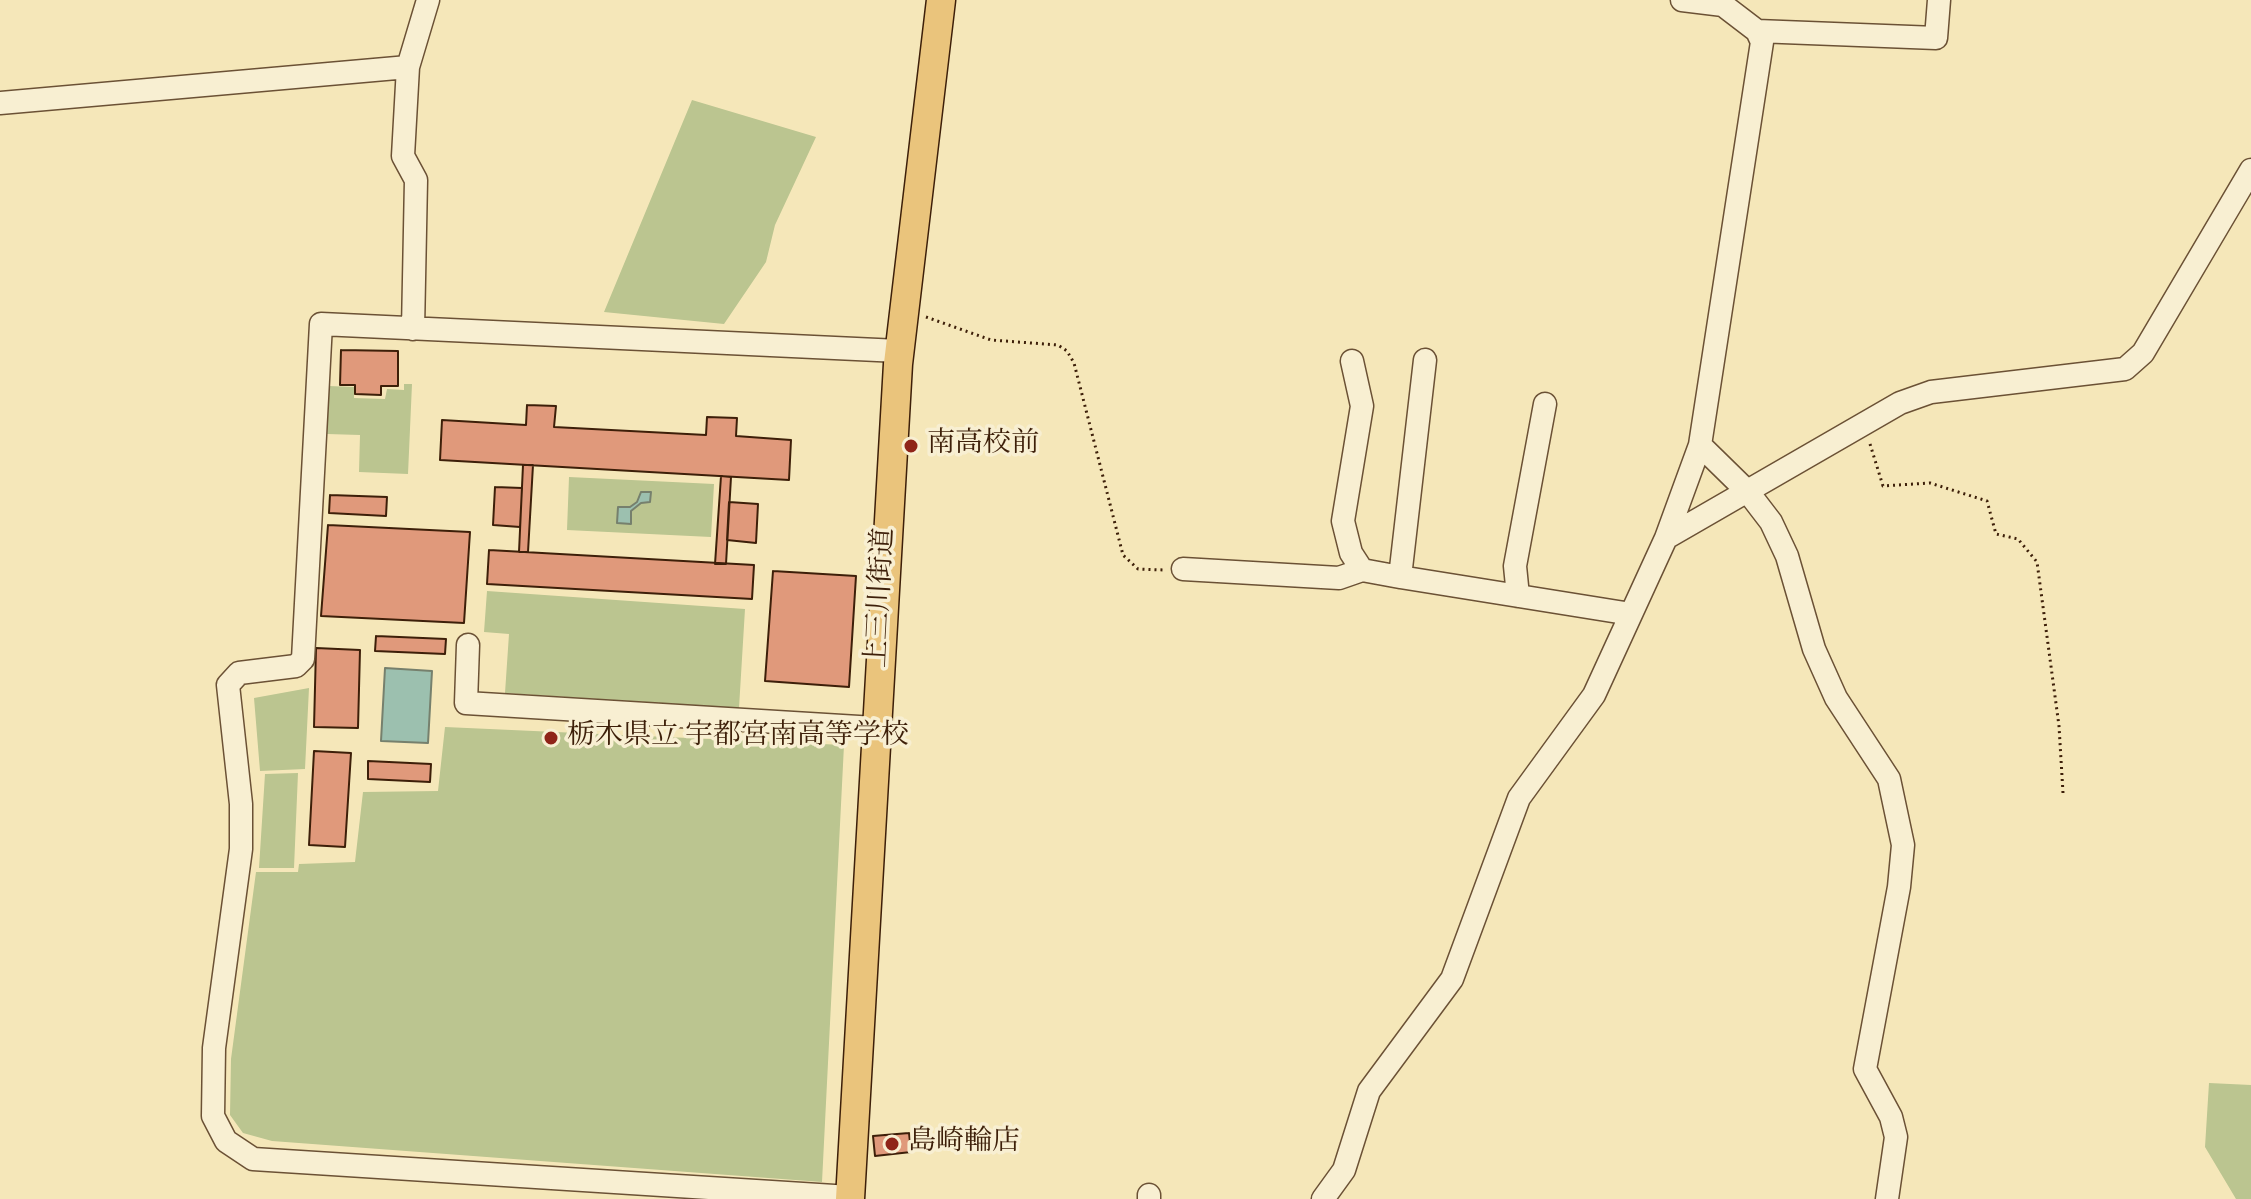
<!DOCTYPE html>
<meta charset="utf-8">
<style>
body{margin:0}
canvas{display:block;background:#f5e7b9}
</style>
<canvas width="2251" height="1199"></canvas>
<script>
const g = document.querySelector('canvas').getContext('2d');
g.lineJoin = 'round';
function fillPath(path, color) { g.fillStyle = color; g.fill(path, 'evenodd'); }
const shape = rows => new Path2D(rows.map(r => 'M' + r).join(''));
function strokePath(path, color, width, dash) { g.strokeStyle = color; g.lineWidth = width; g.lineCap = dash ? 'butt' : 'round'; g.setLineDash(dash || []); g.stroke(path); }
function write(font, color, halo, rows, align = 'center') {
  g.font = font + ' "Sorts Mill Goudy","Noto Serif JP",serif'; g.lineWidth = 7; g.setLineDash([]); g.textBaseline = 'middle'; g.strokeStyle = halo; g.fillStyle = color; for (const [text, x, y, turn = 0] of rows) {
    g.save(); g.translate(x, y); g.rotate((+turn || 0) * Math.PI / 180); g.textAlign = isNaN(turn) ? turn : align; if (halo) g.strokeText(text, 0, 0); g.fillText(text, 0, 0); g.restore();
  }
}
fillPath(shape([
 [692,100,816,137,775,225,766,262,724,324,604,312],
 [404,384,412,384,408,474,359,472,360,435,327,434,329,386,354,387,354,398,385,399,387,389,404,390],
 [569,477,714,484,711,537,567,530],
 [487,591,745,609,739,708,505,693,509,634,484,632],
 [309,688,305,769,260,771,254,698],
 [445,727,844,745,822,1182,272,1141,243,1133,230,1115,231,1059,256,872,298,872,299,864,355,862,363,792,438,791],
 [298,773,294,868,259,868,265,774],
 [2209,1083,2251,1085,2251,1199,2236,1199,2205,1147]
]), '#bbc590');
const water = shape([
 [641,492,651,492,650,502,641,503,631,511,631,524,617,523,618,507,630,507,637,502,641,492],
 [385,668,432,671,428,743,381,741,385,668]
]);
fillPath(water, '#9cc0af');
strokePath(water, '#76806d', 2);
const building = shape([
 [341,350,398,351,398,386,381,386,381,395,355,394,355,385,340,385,341,350],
 [527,405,556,406,554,427,706,435,707,417,737,418,736,436,791,440,789,480,440,460,442,420,526,425,527,405],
 [523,465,533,465,528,552,519,552,523,465],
 [721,476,731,477,726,564,715,564,721,476],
 [495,487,522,488,520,527,493,525,495,487],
 [330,495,387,497,386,516,329,513,330,495],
 [729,502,758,504,756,543,727,540,729,502],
 [328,525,470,532,464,623,321,616,328,525],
 [489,550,754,565,752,599,487,584,489,550],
 [773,571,856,576,849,687,765,681,773,571],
 [376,636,446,639,445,654,375,651,376,636],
 [316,648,360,650,358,728,314,727,316,648],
 [314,751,351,753,345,847,309,845,314,751],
 [368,761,431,764,430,782,368,779,368,761],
 [909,1133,911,1152,875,1156,873,1136,909,1133]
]);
fillPath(building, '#e0997b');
strokePath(building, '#3d1f09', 2);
const minor = shape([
 [1757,31,1936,38,1939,0],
 [0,103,408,67],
 [413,329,416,180,403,156,408,67,428,0],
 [1425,360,1400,577,1631,614],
 [1352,361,1362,406,1343,521,1351,553,1362,570,1400,577],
 [1700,445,1748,492,1771,522,1787,556,1814,649,1836,698,1889,779,1903,845,1899,887,1865,1069,1891,1117,1896,1137,1887,1199],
 [1666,538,1900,403,1931,392,2125,369,2143,353,2251,170],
 [1183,569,1339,578,1362,570],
 [1518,596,1515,566,1545,404],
 [468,645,466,703,875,728],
 [850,1197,253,1159,226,1141,213,1116,214,1048,241,849,241,804,228,685,239,673,296,666,303,659,321,324,899,351],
 [1149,1199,1149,1195],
 [1323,1199,1344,1170,1369,1091,1452,979,1519,798,1594,695,1666,538,1700,445,1762,42,1757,31,1723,5,1682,0]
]);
const major = shape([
 [850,1199,898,364,941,0]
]);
strokePath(minor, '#6b5135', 25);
strokePath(major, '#3d1f09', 31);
strokePath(shape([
 [926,317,991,340,1058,345,1067,351,1074,363,1123,555,1138,569,1164,570],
 [1870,444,1883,486,1930,483,1987,501,1996,534,2018,539,2037,562,2059,726,2063,793]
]), '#3d1f09', 3, [2, 4]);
strokePath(minor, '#f8efd2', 22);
strokePath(major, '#eac47c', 28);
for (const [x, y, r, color] of [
 [911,446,8,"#8f2418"],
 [551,738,8,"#8f2418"],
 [892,1144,8,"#8f2418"]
]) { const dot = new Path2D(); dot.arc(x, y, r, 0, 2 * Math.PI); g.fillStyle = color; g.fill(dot); strokePath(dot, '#f8efd2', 3); }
write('28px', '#3d1f09', '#f8efd2', [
 ["南高校前",927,446],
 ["栃木県立 宇都宮南高等学校",567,738],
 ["島崎輪店",908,1144]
], 'left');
write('28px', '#3d1f09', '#f8efd2', [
 ["上三川街道",883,598,-87]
]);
</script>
